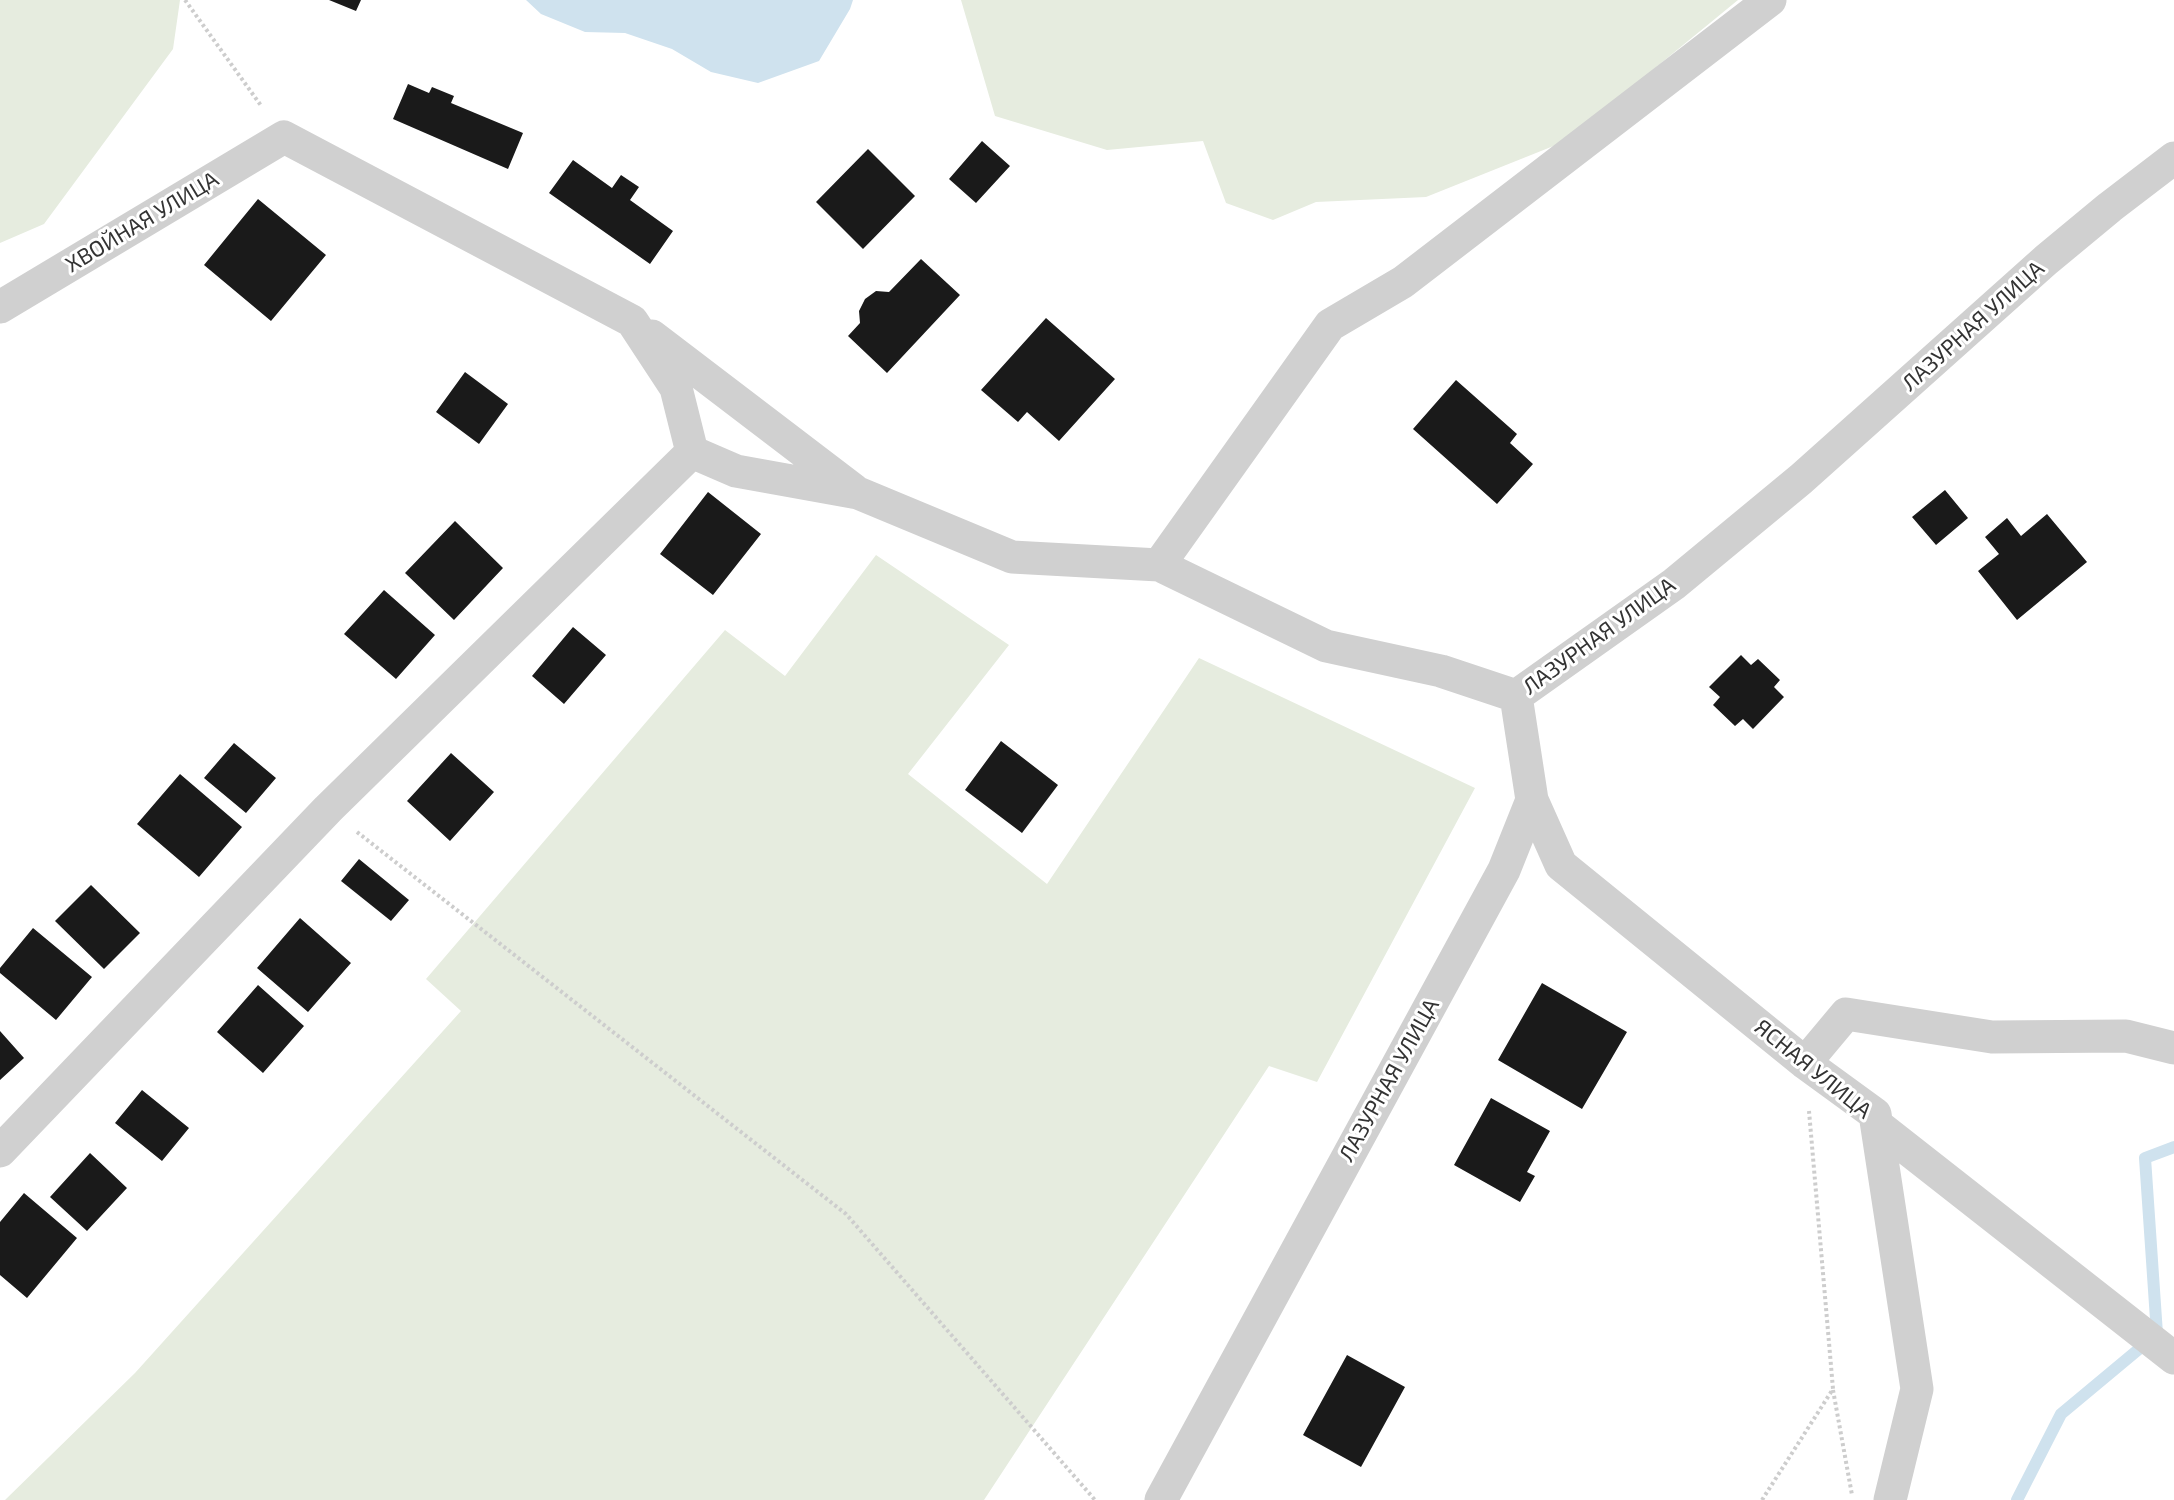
<!DOCTYPE html>
<meta charset="utf-8">
<style>
body{margin:0}
canvas{display:block;background:#fff}
</style>
<canvas width="2174" height="1500"></canvas>
<script>
const g = document.querySelector('canvas').getContext('2d');
g.lineJoin = 'round';
function fillPath(path, color) { g.fillStyle = color; g.fill(path, 'evenodd'); }
const shape = rows => new Path2D(rows.map(r => 'M' + r).join(''));
function strokePath(path, color, width, dash) { g.strokeStyle = color; g.lineWidth = width; g.lineCap = dash ? 'butt' : 'round'; g.setLineDash(dash || []); g.stroke(path); }
function write(font, color, halo, rows, align = 'center') {
  g.font = font + ' "Exo 2",sans-serif'; g.lineWidth = 6; g.setLineDash([]); g.textBaseline = 'middle'; g.strokeStyle = halo; g.fillStyle = color; for (const [text, x, y, turn = 0] of rows) {
    g.save(); g.translate(x, y); g.rotate((+turn || 0) * Math.PI / 180); g.textAlign = isNaN(turn) ? turn : align; if (halo) g.strokeText(text, 0, 0); g.fillText(text, 0, 0); g.restore();
  }
}
fillPath(shape([
 [0,0,180,0,173,49,44,224,0,243],
 [961,0,1738,0,1566,141,1426,197,1316,202,1273,220,1226,203,1203,141,1107,150,995,116],
 [876,555,1009,645,908,774,1047,884,1199,658,1475,788,1317,1082,1269,1066,984,1500,5,1500,135,1373,461,1011,426,979,725,630,785,676]
]), '#e6ecdf');
fillPath(shape([
 [526,0,853,0,850,9,819,61,758,83,711,72,672,49,625,33,585,32,541,14]
]), '#cfe2ee');
strokePath(shape([
 [2017,1500,2061,1414,2157,1334,2145,1158,2174,1147]
]), '#cfe2ee', 12);
fillPath(shape([
 [329,0,361,0,356,11],
 [408,84,429,93,432,87,454,96,451,103,523,133,508,169,393,119],
 [982,141,1010,166,976,203,949,179],
 [868,149,915,196,863,249,816,202],
 [573,160,612,188,621,175,639,187,630,200,673,231,650,264,549,193],
 [258,199,326,255,271,321,204,265],
 [921,259,960,295,887,373,848,336,860,323,859,311,865,299,876,291,889,292],
 [1046,318,1115,379,1059,441,1027,412,1018,422,981,390],
 [465,372,508,404,479,444,436,412],
 [1456,380,1517,434,1510,443,1533,464,1497,504,1413,429],
 [1945,490,1968,518,1936,545,1912,517],
 [708,492,761,534,713,595,660,554],
 [2047,514,2087,562,2017,620,1978,571,1999,554,1985,537,2007,518,2021,536],
 [455,521,503,568,454,620,405,573],
 [384,590,435,635,396,679,344,634],
 [573,627,606,655,564,704,532,676],
 [1741,655,1751,665,1758,659,1780,680,1774,687,1784,697,1753,729,1743,719,1735,726,1713,705,1720,697,1709,687],
 [1001,741,1058,785,1022,833,965,790],
 [234,743,276,778,246,813,204,778],
 [451,753,494,792,450,841,407,801],
 [180,774,242,827,199,877,137,824],
 [359,859,409,900,391,921,341,881],
 [91,885,140,933,104,969,55,921],
 [300,918,351,963,308,1012,257,968],
 [33,928,92,977,56,1020,0,973,0,968],
 [1542,983,1627,1032,1582,1109,1498,1060],
 [258,985,304,1026,263,1073,217,1032],
 [0,1031,24,1058,0,1080],
 [142,1090,189,1128,162,1161,115,1123],
 [1491,1098,1550,1131,1527,1172,1535,1176,1520,1202,1454,1165],
 [90,1153,127,1188,87,1231,50,1197],
 [24,1193,77,1238,27,1298,0,1275,0,1222],
 [1347,1355,1405,1387,1361,1467,1303,1435]
]), '#1a1a1a');
strokePath(shape([
 [185,0,262,107],
 [357,832,846,1214,1095,1500],
 [1833,1390,1852,1495],
 [1762,1500,1833,1389,1809,1111]
]), '#cdcdcd', 4, [3, 3]);
strokePath(shape([
 [0,307,284,137,632,321,676,388,692,452,328,809,0,1151],
 [652,336,854,490],
 [692,452,736,471,858,493,1012,557,1159,565,1326,646,1441,671,1516,696],
 [1159,565,1330,325,1403,282,1770,0],
 [1532,800,1561,865,1805,1063,1875,1114,1917,1389,1890,1500],
 [1805,1063,1846,1014,1992,1037,2126,1036,2174,1048],
 [1877,1125,2174,1358],
 [1161,1500,1504,870,1532,800,1516,696,1674,584,1801,479,2046,260,2110,207,2174,158]
]), '#d0d0d0', 33);
write('22px', '#333', '#fff', [
 ["ХВОЙНАЯ УЛИЦА",142,222,-31],
 ["ЛАЗУРНАЯ УЛИЦА",1973,326,-42],
 ["ЛАЗУРНАЯ УЛИЦА",1599,636,-36],
 ["ЯСНАЯ УЛИЦА",1813,1069,39],
 ["ЛАЗУРНАЯ УЛИЦА",1389,1080,-61]
]);
</script>
